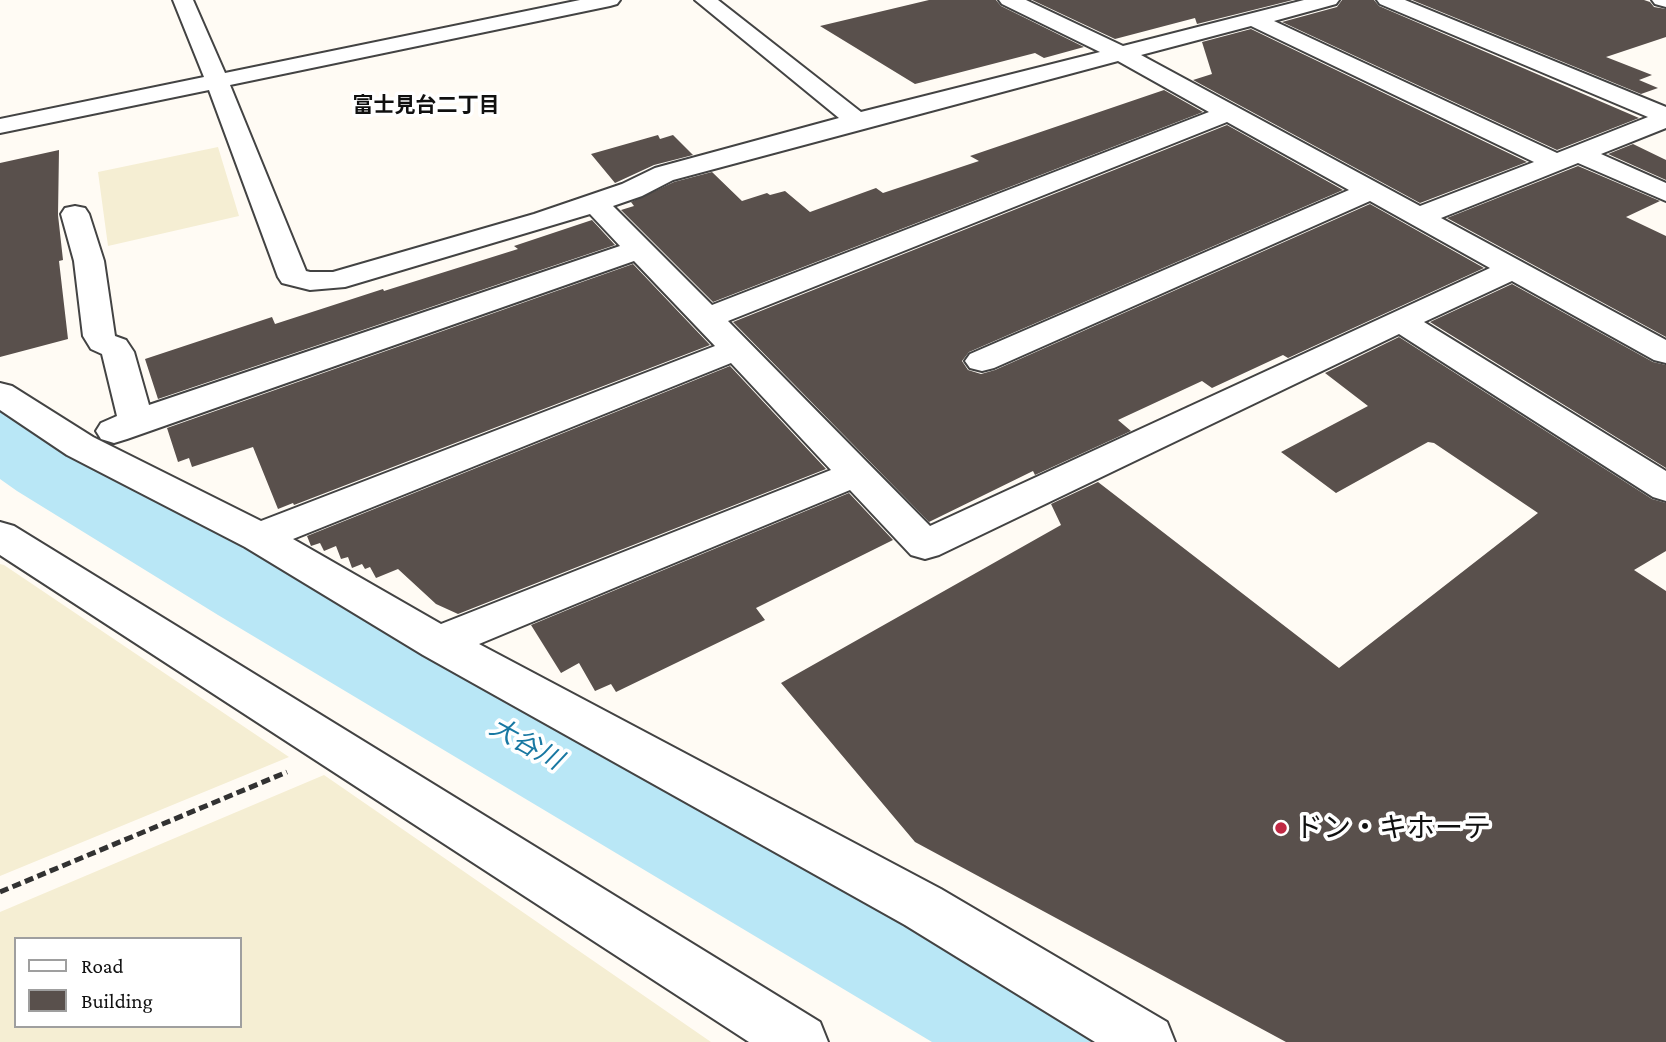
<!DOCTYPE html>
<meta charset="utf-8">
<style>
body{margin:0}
#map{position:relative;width:1666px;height:1042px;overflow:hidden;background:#fffbf4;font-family:"Crimson Pro",serif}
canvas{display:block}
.legend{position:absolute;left:14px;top:937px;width:228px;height:91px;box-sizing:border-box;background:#fff;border:2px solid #9f9f9f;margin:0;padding:9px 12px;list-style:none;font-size:21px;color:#101010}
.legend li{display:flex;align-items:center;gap:14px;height:35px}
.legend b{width:35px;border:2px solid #9f9f9f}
</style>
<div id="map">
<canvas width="1666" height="1042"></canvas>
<ul class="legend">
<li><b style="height:9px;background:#fff"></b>Road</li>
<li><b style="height:19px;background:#59504c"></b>Building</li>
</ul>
</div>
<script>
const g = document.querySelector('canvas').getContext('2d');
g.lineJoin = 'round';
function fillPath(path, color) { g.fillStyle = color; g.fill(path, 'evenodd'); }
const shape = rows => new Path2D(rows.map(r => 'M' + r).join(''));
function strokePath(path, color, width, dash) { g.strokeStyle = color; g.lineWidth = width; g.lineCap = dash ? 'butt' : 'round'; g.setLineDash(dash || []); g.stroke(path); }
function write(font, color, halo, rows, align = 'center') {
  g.font = font + ' "Crimson Pro","Noto Sans JP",serif'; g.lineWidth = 7; g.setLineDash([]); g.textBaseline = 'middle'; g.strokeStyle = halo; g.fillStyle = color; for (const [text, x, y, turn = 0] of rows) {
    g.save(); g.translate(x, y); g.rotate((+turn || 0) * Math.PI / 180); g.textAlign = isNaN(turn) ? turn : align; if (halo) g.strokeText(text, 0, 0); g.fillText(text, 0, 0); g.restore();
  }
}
fillPath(shape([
 [218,147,239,216,108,246,98,172],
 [0,564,4,565,289,757,0,876],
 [324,775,711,1042,0,1042,0,912],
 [16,939,240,939,240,1026,16,1026]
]), '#f5eed3');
fillPath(shape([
 [0,411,30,419,286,563,919,893,1103,995,1123,1042,932,1042,218,615,17,491,0,479,0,411]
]), '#b9e7f6');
fillPath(shape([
 [929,0,996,0,1001,6,1084,47,1044,58,1035,53,915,84,820,26],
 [1032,0,1293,0,1197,24,1195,18,1115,39],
 [1342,0,1374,0,1379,6,1639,118,1557,150,1282,22,1337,7],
 [1412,0,1644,0,1650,2,1654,7,1666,9,1666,37,1606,57,1652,75,1639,80,1658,88,1641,94],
 [1251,29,1527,162,1420,203,1193,80,1212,74,1202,42],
 [1164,90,1203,112,713,302,621,210,634,206,631,202,674,182,712,172,742,201,767,193,770,195,785,191,810,212,876,188,883,193,979,161,970,156],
 [1227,125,1343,190,969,352,962,361,968,370,981,374,995,370,1370,204,1484,268,1288,358,1283,355,1212,388,1202,381,1118,420,1131,431,1035,475,1033,471,929,522,733,322],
 [658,135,660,139,673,135,693,155,654,165,615,183,591,154],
 [1633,144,1666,160,1666,180,1608,154],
 [59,150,58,215,63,260,59,261,68,339,0,357,0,163],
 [1578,166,1660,201,1626,217,1666,236,1666,337,1447,218],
 [592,220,615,245,158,399,145,359,272,317,275,324,383,289,384,291,518,249,514,246],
 [633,264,710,345,294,505,293,503,278,509,253,447,192,467,189,458,178,462,167,428],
 [1512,284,1653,362,1666,365,1666,468,1430,322],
 [1399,337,1652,499,1666,503,1666,551,1634,570,1666,591,1666,1042,1286,1042,915,842,781,683,1061,525,1051,504,1098,482,1339,668,1538,513,1434,443,1428,442,1336,493,1281,452,1368,406,1325,373],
 [730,366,826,469,458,614,436,604,398,569,376,578,370,567,365,569,362,564,352,568,348,557,341,559,336,546,324,551,320,543,311,546,307,536],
 [849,493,893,540,756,608,765,620,616,692,611,684,595,691,579,663,561,673,531,625]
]), '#59504c');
const minor = shape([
 [173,0,193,0,225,73,580,0,620,0,617,4,610,6,230,85,306,271,310,272,333,272,534,214,622,184,655,168,839,118,695,0,718,0,861,112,1100,52,1002,4,999,0,1026,0,1123,46,1304,0,1339,0,1336,4,1274,21,1557,153,1648,117,1380,4,1377,0,1405,0,1666,107,1666,128,1601,154,1666,183,1666,201,1578,163,1441,218,1666,340,1666,363,1654,360,1512,281,1424,322,1666,471,1666,501,1653,497,1399,334,939,555,925,559,911,555,850,490,479,644,941,889,1167,1022,1175,1042,1095,1042,905,925,423,655,245,547,67,455,0,410,0,383,12,386,93,437,261,521,715,346,634,261,127,439,114,443,101,439,96,431,101,423,117,416,102,354,91,349,83,336,74,261,61,214,65,208,75,206,85,208,89,214,104,261,115,336,126,340,134,352,149,405,620,246,590,214,345,287,310,290,282,283,278,277,209,90,0,133,0,119,204,77,173,0],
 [1251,26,1534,162,1420,206,1141,55,1251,26],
 [1118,61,1209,112,712,305,613,206,642,196,673,180,1118,61],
 [1227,122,1349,190,970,354,965,361,970,368,982,371,994,368,1370,201,1490,268,930,526,728,321,1227,122],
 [731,363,831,470,441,624,293,539,731,363],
 [1652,0,1666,0,1666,7,1655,4,1652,0],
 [0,522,14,526,820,1022,828,1042,749,1042,0,555,0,522]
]);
strokePath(minor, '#434343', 4);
strokePath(shape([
 [0,892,287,772]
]), '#323232', 5, [9, 4.5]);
fillPath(minor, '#fff');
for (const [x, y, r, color] of [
 [1281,828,7,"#c02843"]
]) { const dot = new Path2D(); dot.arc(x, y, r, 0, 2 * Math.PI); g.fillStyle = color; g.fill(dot); strokePath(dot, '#fff', 2.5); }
write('bold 21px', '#101010', '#fff', [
 ["富士見台二丁目",426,106]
]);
write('italic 26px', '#1978a2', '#fff', [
 ["大谷川",526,744,29]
]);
write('28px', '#101010', '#fff', [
 ["ドン・キホーテ",1295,828]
], 'left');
</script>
